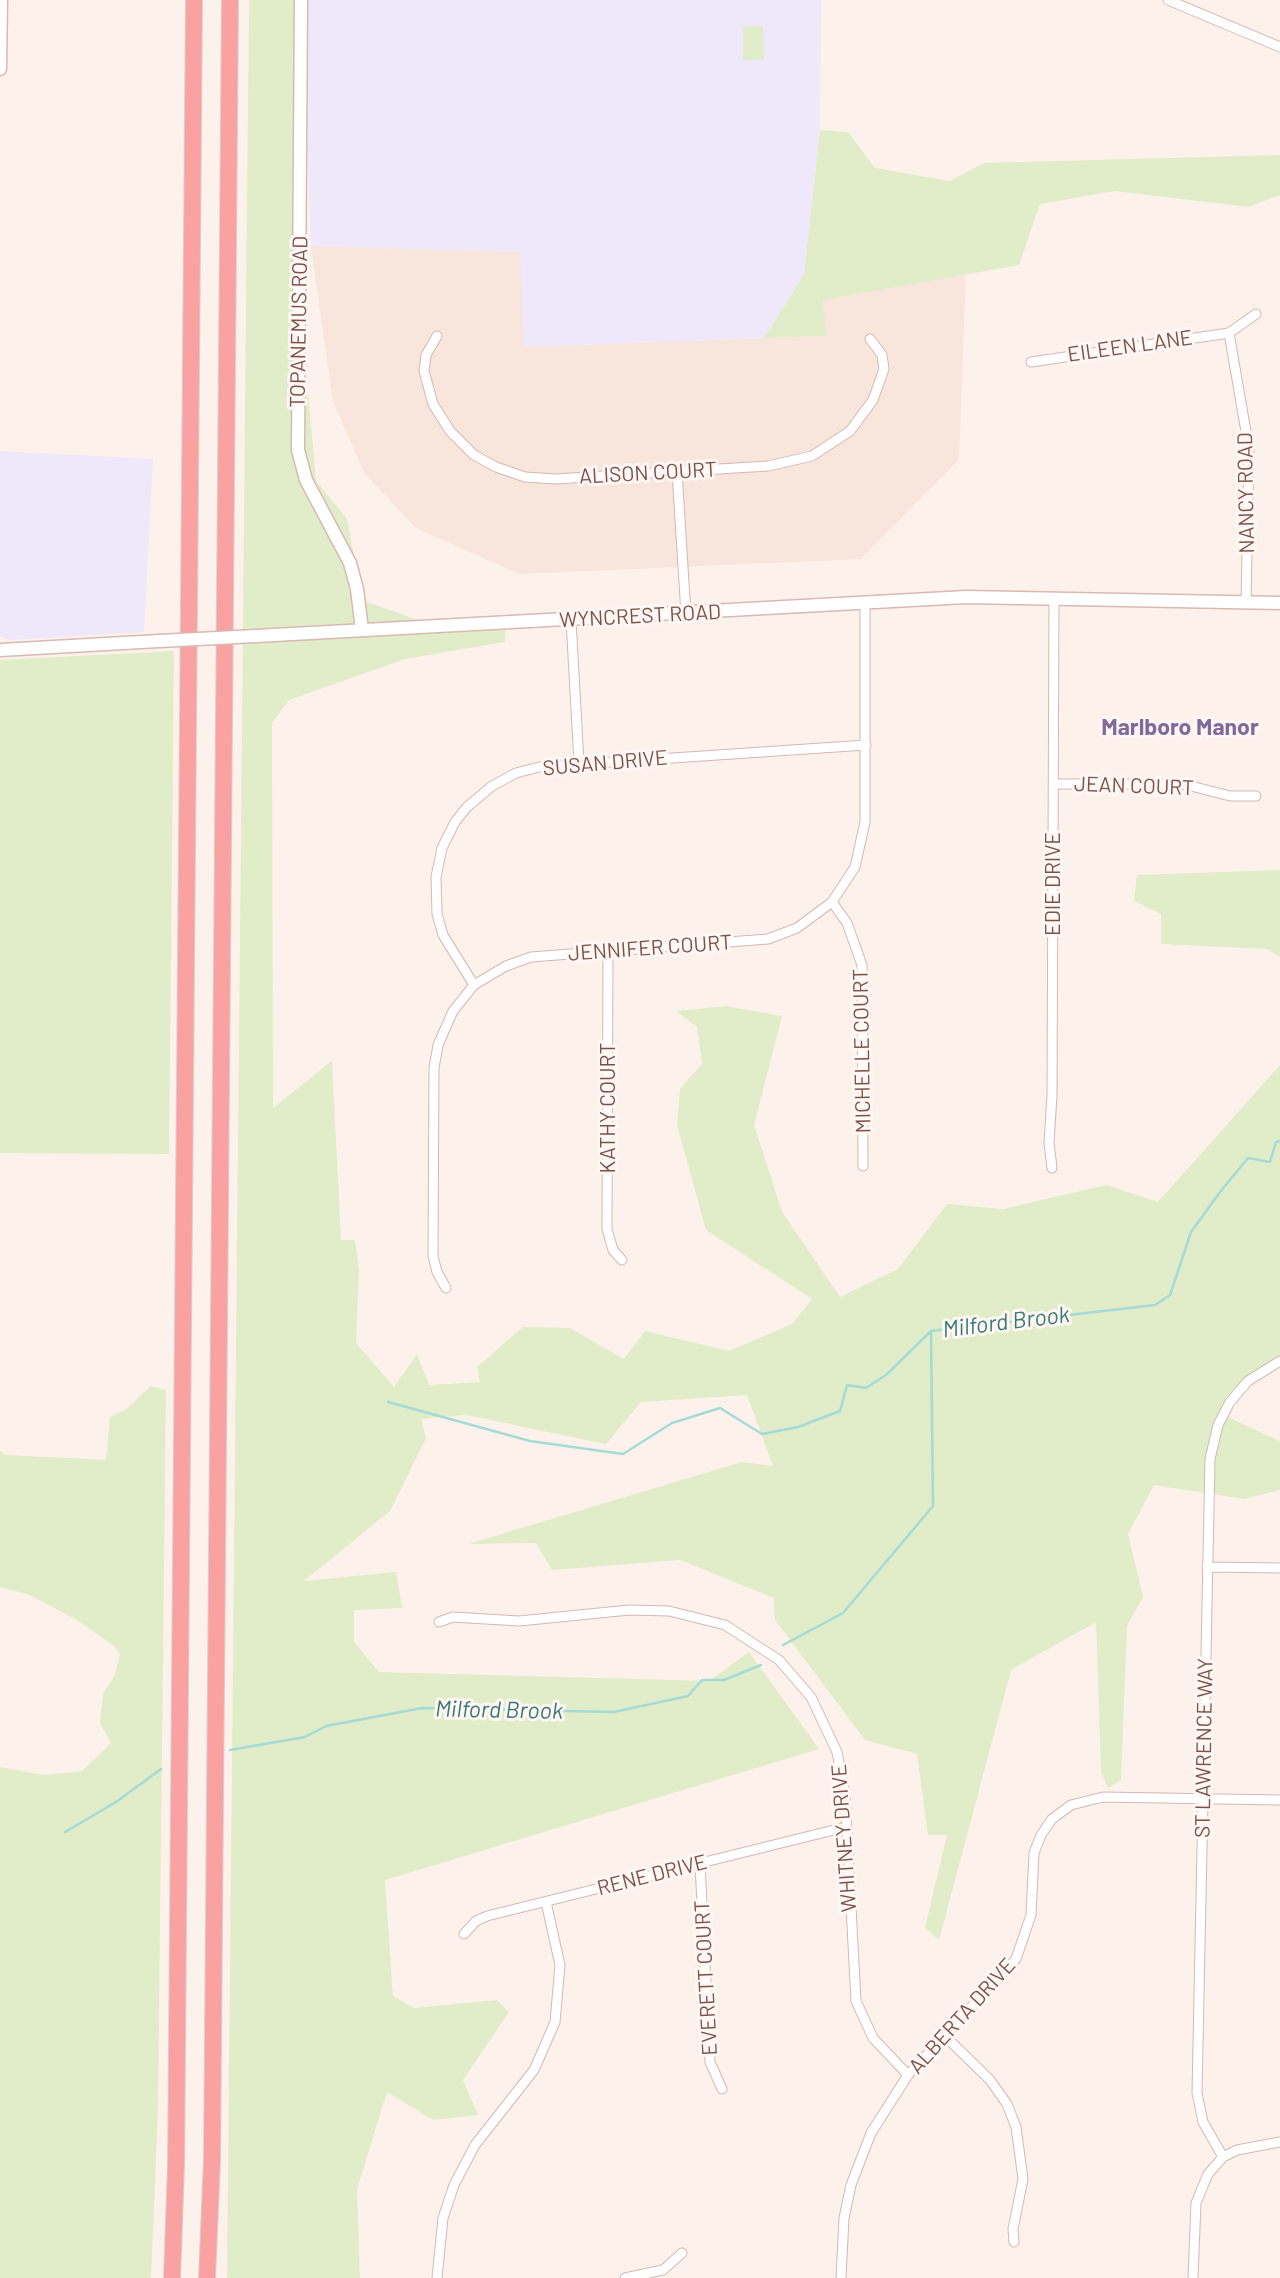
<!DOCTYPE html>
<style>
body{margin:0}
canvas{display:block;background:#fdf2eb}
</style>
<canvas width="1280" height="2278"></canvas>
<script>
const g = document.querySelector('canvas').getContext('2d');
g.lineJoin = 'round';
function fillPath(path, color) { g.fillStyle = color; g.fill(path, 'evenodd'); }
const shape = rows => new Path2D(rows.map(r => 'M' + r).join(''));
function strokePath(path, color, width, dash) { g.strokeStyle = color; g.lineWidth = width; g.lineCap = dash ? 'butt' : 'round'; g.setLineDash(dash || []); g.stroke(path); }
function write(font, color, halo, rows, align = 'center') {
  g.font = font + ' Barlow,sans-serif'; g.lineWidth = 6; g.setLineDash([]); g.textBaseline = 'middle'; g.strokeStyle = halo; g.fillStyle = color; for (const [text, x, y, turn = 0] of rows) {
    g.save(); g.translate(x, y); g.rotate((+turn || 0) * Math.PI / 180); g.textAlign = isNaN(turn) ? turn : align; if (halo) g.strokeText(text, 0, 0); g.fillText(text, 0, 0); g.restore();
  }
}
fillPath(shape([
 [311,246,521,252,525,347,825,336,823,300,966,274,959,460,861,559,519,574,416,528,364,473,333,401]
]), '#f8e5dc');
fillPath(shape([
 [308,0,821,0,820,130,804,275,764,338,524,347,520,252,311,246,307,142],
 [0,451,153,459,144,632,10,640,0,636]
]), '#efe7fa');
fillPath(shape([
 [249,0,296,0,293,348,308,391,316,481,347,519,362,600,437,627,505,623,505,642,405,659,289,700,272,723,273,1108,332,1061,341,1240,355,1240,359,1270,356,1343,394,1387,417,1354,429,1385,480,1382,477,1367,523,1327,570,1328,624,1359,645,1331,729,1351,792,1324,812,1299,706,1230,677,1125,680,1089,702,1064,697,1027,676,1011,726,1006,782,1016,754,1125,782,1212,840,1297,898,1269,947,1204,1003,1209,1106,1185,1158,1202,1280,1065,1280,1361,1246,1378,1221,1414,1280,1441,1280,1490,1244,1499,1154,1485,1128,1534,1143,1597,1127,1626,1121,1780,1108,1788,1101,1771,1096,1622,1011,1670,939,1940,925,1928,947,1835,928,1835,917,1754,865,1740,775,1620,774,1598,680,1560,552,1570,536,1543,468,1544,742,1462,773,1466,747,1395,641,1402,606,1444,466,1415,421,1419,426,1438,390,1511,304,1581,396,1572,402,1608,354,1610,354,1642,379,1672,709,1681,749,1652,819,1749,385,1880,393,1996,414,2008,497,2000,509,2012,463,2080,478,2115,433,2120,387,2092,357,2189,360,2278,227,2278],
 [743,26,763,26,764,60,743,60],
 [820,130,848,132,875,168,950,181,984,163,1280,155,1280,195,1248,207,1115,191,1040,204,1019,265,823,300,826,336,764,338,804,275],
 [174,651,169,1154,0,1153,0,660],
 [1280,870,1280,957,1267,949,1161,944,1161,914,1134,901,1137,875],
 [150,1386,166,1390,158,2108,151,2278,0,2278,0,1767,43,1775,82,1771,111,1743,100,1723,103,1693,114,1677,120,1655,114,1646,77,1620,30,1595,0,1587,0,1451,6,1455,106,1460,110,1417,128,1408]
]), '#e0edc8');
strokePath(shape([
 [388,1402,530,1441,623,1454,672,1423,720,1408,762,1434,798,1427,840,1411,847,1385,866,1388,886,1375,930,1332],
 [783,1645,843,1613,933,1506,931,1331,1155,1305,1170,1295,1191,1232,1220,1192,1248,1158,1270,1162,1276,1142,1280,1141],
 [230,1750,305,1737,326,1726,422,1708,614,1712,688,1696,702,1680,724,1680,761,1665],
 [65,1832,116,1802,161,1769]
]), '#a4dbd6', 2.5);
const street = shape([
 [1168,0,1280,47],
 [437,336,426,355,424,371,433,404,450,431,474,455,496,467,525,477,555,479,768,466,812,456,850,431,873,400,884,369,882,355,870,339],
 [1031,362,1229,333],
 [677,472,686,614],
 [1246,603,1249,449,1229,333,1256,314],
 [571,620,579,763],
 [1054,784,1183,784,1230,796,1256,796],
 [832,902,847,923,862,965,863,1166],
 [608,951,607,1229,613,1250,622,1260],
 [474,985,443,935,437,914,436,877,442,848,455,822,467,807,492,786,516,773,539,767,866,745],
 [1052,1168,1049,1143,1052,1095,1054,600],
 [446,1288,437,1272,433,1256,434,1068,438,1045,453,1011,474,985,506,966,531,957,768,939,797,928,832,902,855,867,865,822,865,604],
 [1207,1567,1280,1568],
 [439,1622,453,1617,519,1621,629,1610,669,1611,725,1625,779,1660,811,1697,837,1752,845,1794,856,2001,873,2038,908,2075],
 [700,1864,710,2062,722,2089],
 [464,1934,476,1921,487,1916,846,1827],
 [946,2037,990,2080,1007,2104,1016,2127,1023,2179,1013,2229,1014,2242],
 [1223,2157,1203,2122,1197,2093,1210,1459,1218,1425,1230,1402,1248,1381,1280,1361],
 [437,2278,443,2218,454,2185,475,2145,534,2070,555,2022,560,1965,546,1902],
 [625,2278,663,2270,682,2253],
 [841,2278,844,2218,851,2185,871,2133,908,2075,1016,1959,1031,1915,1034,1853,1041,1835,1052,1819,1071,1805,1103,1797,1280,1800],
 [1193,2278,1196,2203,1208,2174,1223,2157,1237,2150,1280,2142]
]);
const secondary = shape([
 [301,0,298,450,306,480,350,563,357,589,362,630],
 [0,69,1,0],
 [256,636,966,597,1280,603],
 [0,650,159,641]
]);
const highway = shape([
 [172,2278,176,2165,194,0],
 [207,2278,212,2160,230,0]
]);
strokePath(street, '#d4b8b2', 11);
strokePath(secondary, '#d9b9b2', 15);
strokePath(highway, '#dacecd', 18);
strokePath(street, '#fff', 9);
strokePath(secondary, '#fff', 12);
strokePath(highway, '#f9a2a1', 16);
const secondaryBridge = shape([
 [159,641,256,636]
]);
strokePath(secondaryBridge, '#d9b9b2', 15, []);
strokePath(secondaryBridge, '#fff', 12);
write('21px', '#7b514c', '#fff7f3', [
 ["TOPANEMUS ROAD",299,322,-89],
 ["EILEEN LANE",1130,346,-8],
 ["ALISON COURT",648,473,-3],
 ["NANCY ROAD",1246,493,-91],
 ["WYNCREST ROAD",640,616,-3],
 ["SUSAN DRIVE",605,763,-5],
 ["JEAN COURT",1134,786,2],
 ["EDIE DRIVE",1053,884,-90],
 ["JENNIFER COURT",650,948,-4],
 ["MICHELLE COURT",862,1051,-91],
 ["KATHY COURT",608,1108,-90],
 ["ST LAWRENCE WAY",1204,1748,-89],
 ["WHITNEY DRIVE",844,1838,-94],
 ["RENE DRIVE",652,1875,-14],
 ["EVERETT COURT",706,1978,-93],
 ["ALBERTA DRIVE",962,2016,-48]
]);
write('bold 23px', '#7f699d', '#fff7f3', [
 ["Marlboro Manor",1180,727]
]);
write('italic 23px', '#3b7974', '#fff7f3', [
 ["Milford Brook",1006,1322,-7],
 ["Milford Brook",499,1710,1]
]);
</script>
